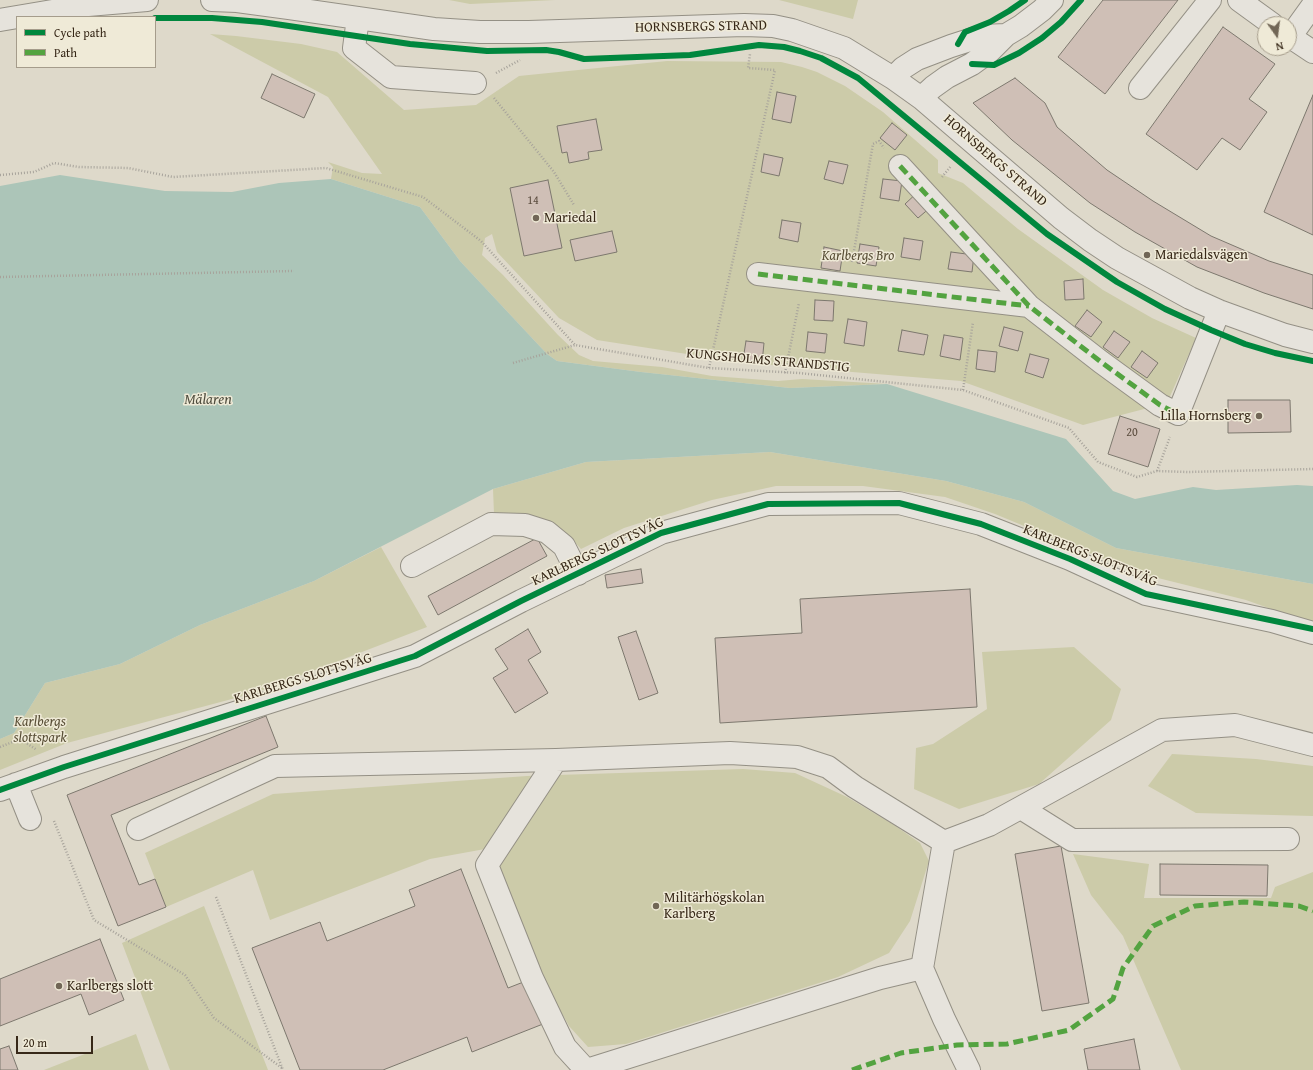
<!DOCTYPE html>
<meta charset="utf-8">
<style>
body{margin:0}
#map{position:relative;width:1313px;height:1070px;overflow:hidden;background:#ded9ca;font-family:"Gentium Book Plus",serif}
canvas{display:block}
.legend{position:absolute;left:16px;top:16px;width:140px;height:52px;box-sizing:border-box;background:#efead7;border:1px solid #a59c8b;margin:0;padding:5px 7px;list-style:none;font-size:12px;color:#372818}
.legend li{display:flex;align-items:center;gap:8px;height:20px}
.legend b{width:20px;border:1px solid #a59c8b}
.north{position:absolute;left:1257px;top:16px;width:40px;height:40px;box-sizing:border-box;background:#efead7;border:1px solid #a59c8b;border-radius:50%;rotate:166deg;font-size:11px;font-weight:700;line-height:16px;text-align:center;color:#372818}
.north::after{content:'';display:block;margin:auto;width:14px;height:18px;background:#716656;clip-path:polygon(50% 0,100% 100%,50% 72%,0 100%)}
.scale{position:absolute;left:16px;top:1036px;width:77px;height:18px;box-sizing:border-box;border:2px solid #372818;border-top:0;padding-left:5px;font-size:12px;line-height:14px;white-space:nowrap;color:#372818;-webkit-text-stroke:3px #efead7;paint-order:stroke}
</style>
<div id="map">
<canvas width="1313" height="1070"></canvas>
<ul class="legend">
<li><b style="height:5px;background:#00873e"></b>Cycle path</li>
<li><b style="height:5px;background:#53a340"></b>Path</li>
</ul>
<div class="north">N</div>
<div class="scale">20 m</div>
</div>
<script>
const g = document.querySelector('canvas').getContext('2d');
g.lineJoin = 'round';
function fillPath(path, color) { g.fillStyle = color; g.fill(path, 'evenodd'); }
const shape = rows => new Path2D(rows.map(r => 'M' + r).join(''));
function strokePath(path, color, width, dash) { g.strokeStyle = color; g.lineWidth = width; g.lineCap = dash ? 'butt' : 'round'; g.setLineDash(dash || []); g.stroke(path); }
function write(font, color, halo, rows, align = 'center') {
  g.font = font + ' "Gentium Book Plus",serif'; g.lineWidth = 3; g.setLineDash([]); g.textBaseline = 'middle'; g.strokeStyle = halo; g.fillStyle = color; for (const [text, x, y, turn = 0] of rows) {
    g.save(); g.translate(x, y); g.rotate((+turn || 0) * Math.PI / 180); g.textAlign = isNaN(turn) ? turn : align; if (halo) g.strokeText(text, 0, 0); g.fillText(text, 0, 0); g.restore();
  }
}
fillPath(shape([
 [449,0,555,0,470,4],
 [779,0,858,0,853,19],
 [210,34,236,36,301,44,337,52,404,110,476,105,519,76,667,61,781,62,802,67,817,72,845,86,883,112,938,160,938,173,963,183,1018,229,1103,290,1152,318,1196,338,1167,403,1083,425,961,381,780,366,719,359,597,340,559,318,497,252,492,234,485,238,482,255,503,275,558,335,579,355,593,361,662,367,712,376,778,381,802,379,887,384,790,388,641,372,557,361,547,354,460,261,420,207,331,179,333,167,328,162,362,173,382,174,328,97],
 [770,452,946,481,1024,502,1116,548,1313,584,1313,624,1246,600,1138,573,995,514,945,497,863,486,776,486,712,500,624,528,581,549,569,536,528,516,494,514,493,489,586,462],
 [381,547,427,627,258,692,67,743,0,770,0,739,14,733,45,683,120,664,200,625,314,581],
 [1074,647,1121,689,1111,720,1039,784,959,809,914,789,916,748,933,744,987,709,982,652],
 [1172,754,1256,759,1313,766,1313,816,1196,813,1148,786],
 [743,769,795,773,847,797,894,825,920,843,929,861,910,921,889,953,838,977,626,1044,588,1047,569,1026,529,954,485,849,430,859,270,920,253,870,166,907,145,853,273,794,527,776],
 [1073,854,1149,864,1144,898,1271,898,1275,887,1313,872,1313,1070,1181,1070,1123,936,1091,895],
 [204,906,268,1070,170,1070,122,943],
 [136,1034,149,1070,44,1070]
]), '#cccba9');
fillPath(shape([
 [60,175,165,191,232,192,279,183,331,179,420,207,460,261,547,354,557,361,641,372,790,388,887,384,1066,439,1113,491,1135,499,1193,487,1216,490,1297,485,1313,486,1313,584,1116,548,1024,502,946,481,770,452,586,462,493,489,314,581,200,625,120,664,45,683,14,733,0,739,0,186]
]), '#acc5b8');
const building = shape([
 [1103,0,1178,0,1105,94,1058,57,1103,0],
 [1223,27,1275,64,1249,99,1267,112,1240,150,1222,138,1197,170,1146,134,1223,27],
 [272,74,315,94,304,118,261,98,272,74],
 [1015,78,1045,103,1057,127,1107,170,1153,201,1211,236,1269,261,1313,275,1313,309,1264,293,1197,267,1135,232,1090,203,1012,140,973,103,1015,78],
 [777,92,796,96,791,123,772,119,777,92],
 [1313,95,1313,235,1264,212,1313,95],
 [596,119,602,150,588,152,589,159,569,163,567,152,562,153,557,126,596,119],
 [892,123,907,135,895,150,880,138,892,123],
 [764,154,783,158,779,176,761,172,764,154],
 [829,161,848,165,843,184,824,179,829,161],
 [883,179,902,181,899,201,880,198,883,179],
 [548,180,562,248,524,256,510,188,548,180],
 [919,191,932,206,918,218,905,204,919,191],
 [782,220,801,223,798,242,779,238,782,220],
 [612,231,617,252,575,261,570,240,612,231],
 [904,238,923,241,920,260,901,257,904,238],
 [860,244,879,247,876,266,857,263,860,244],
 [824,247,843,251,840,271,821,268,824,247],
 [951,252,974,255,972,272,948,269,951,252],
 [1083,279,1084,299,1065,300,1064,281,1083,279],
 [815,300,834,301,833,321,814,320,815,300],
 [1087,310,1102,322,1091,337,1075,326,1087,310],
 [848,319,867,322,864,346,844,343,848,319],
 [1004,327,1023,332,1018,351,999,346,1004,327],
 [902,330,928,335,924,355,898,351,902,330],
 [1114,331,1130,342,1118,358,1103,347,1114,331],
 [808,332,827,334,825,353,806,351,808,332],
 [944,335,963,338,960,360,940,356,944,335],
 [746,341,764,343,762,363,743,360,746,341],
 [978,350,997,352,995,372,976,369,978,350],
 [1142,351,1158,363,1147,378,1131,367,1142,351],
 [1030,354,1049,359,1043,378,1025,372,1030,354],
 [1228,400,1290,400,1291,432,1228,433,1228,400],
 [1120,416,1160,429,1148,467,1108,454,1120,416],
 [537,538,547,556,438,615,428,596,537,538],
 [641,569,643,583,607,588,605,575,641,569],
 [970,589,977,707,720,723,715,638,802,633,800,599,970,589],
 [528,629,541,652,528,660,548,693,515,713,493,678,508,669,495,649,528,629],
 [636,631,658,693,639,700,618,637,636,631],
 [266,716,278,747,111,815,139,885,155,879,166,907,118,926,67,795,266,716],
 [1061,846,1089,1003,1042,1011,1015,854,1061,846],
 [1160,864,1268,865,1267,896,1160,895,1160,864],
 [461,869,508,988,526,981,543,1024,472,1052,467,1037,383,1070,300,1070,252,948,320,922,327,941,415,906,409,890,461,869],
 [100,939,124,1000,89,1015,81,994,0,1026,0,979,100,939],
 [1134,1039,1140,1070,1088,1070,1084,1049,1134,1039],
 [9,1046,18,1070,0,1070,0,1049,9,1046]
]);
fillPath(building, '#cfbfb6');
strokePath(building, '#7d786e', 1);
const minor = shape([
 [212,0,237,1,289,8,434,29,480,32,529,32,744,25,773,26,792,30,844,48,893,78,921,98,1061,218,1090,240,1117,258,1190,298,1219,311,1285,335,1313,342],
 [1239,0,1272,24],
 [358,18,354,48,391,77,475,83],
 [0,20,88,5,147,0],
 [1289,36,1313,52],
 [1290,37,1313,5],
 [893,78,903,68,917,59,951,46,982,36,1006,35],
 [1140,88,1210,0],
 [921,98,933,87,947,77,972,64,990,51,1006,35,1021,26,1042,10,1052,0],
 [900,166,1029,306,1101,362,1160,405,1178,414,1219,311],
 [758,274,1029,306],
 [412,566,491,524,525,525,547,532,564,546,578,574],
 [556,760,487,865,532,978,565,1047,586,1070],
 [16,784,30,819],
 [0,790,64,767,415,656,521,601,661,533,768,504,899,503,981,524,1070,559,1146,594,1272,621,1313,633],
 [1021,808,1072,840,1288,839],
 [138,829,275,766,556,760,730,753,797,757,828,767,855,787,944,842],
 [922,968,944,1019,969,1070],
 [587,1070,880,978,922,968,944,842,989,825,1162,730,1235,725,1313,745]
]);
strokePath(minor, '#949085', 24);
strokePath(shape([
 [496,73,520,60],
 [494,98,554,172,574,205],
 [0,175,34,172,54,163,79,167,128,168,173,177,326,168,423,197,481,241,575,345,709,368,799,373,963,390,1069,428,1098,462,1137,477,1157,471,1188,472,1313,469],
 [942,177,951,166],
 [852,262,873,144,879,141,884,148],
 [0,277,294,271],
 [513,363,575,345],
 [709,368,775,70,748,68,750,54],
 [785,373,799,303],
 [963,390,973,322],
 [1157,471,1170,437],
 [0,747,20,739,37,750],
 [54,821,94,920,185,975,214,1018,282,1068],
 [216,897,283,1070]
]), '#a7a39b', 2.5, [1, 2]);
strokePath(minor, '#e6e3dc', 22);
strokePath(shape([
 [900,166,1029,306,1101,362,1160,405,1178,414],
 [758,274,1029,306],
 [852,1070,901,1053,957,1045,1007,1044,1069,1030,1113,999,1123,968,1153,926,1195,906,1244,902,1299,906,1313,911]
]), '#53a340', 5, [10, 5]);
strokePath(shape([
 [155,18,212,18,262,22,410,44,487,51,546,50,559,52,584,59,690,55,759,45,784,47,800,51,821,58,858,78,1047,234,1117,282,1165,309,1211,330,1245,344,1275,353,1313,361],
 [958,44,965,32,990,22,1009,11,1025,0],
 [972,64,994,65,1019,53,1042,38,1061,22,1081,0],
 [0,790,64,767,415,656,521,601,661,533,768,504,899,503,981,524,1070,559,1146,594,1313,629]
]), '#00873e', 6);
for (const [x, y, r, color] of [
 [536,218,4,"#716656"],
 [1147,255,4,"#716656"],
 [1259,416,4,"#716656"],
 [656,906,4,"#716656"],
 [59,986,4,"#716656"]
]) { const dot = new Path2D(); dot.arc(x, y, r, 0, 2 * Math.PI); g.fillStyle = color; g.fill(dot); strokePath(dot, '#efead7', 1.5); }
write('12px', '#5d4e40', null, [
 ["14",533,201],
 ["20",1132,433]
]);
write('14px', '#372818', '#efead7', [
 ["HORNSBERGS STRAND",701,27,-1],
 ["HORNSBERGS STRAND",995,161,41],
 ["KUNGSHOLMS STRANDSTIG",768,361,5],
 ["KARLBERGS SLOTTSVÄG",598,552,-25],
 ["KARLBERGS SLOTTSVÄG",1090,556,22],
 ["KARLBERGS SLOTTSVÄG",303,679,-17]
]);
write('14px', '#372818', '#efead7', [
 ["Mariedal",544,218],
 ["Mariedalsvägen",1155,255],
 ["Lilla Hornsberg",1251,416,"right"],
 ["Militärhögskolan",664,898],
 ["Karlberg",664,914],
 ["Karlbergs slott",67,986]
], 'left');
write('italic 14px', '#584e36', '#efead7', [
 ["Karlbergs Bro",858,256],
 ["Karlbergs",40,722],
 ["slottspark",40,738]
]);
write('italic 15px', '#4f4d3e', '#efead7', [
 ["Mälaren",208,400]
]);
</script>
